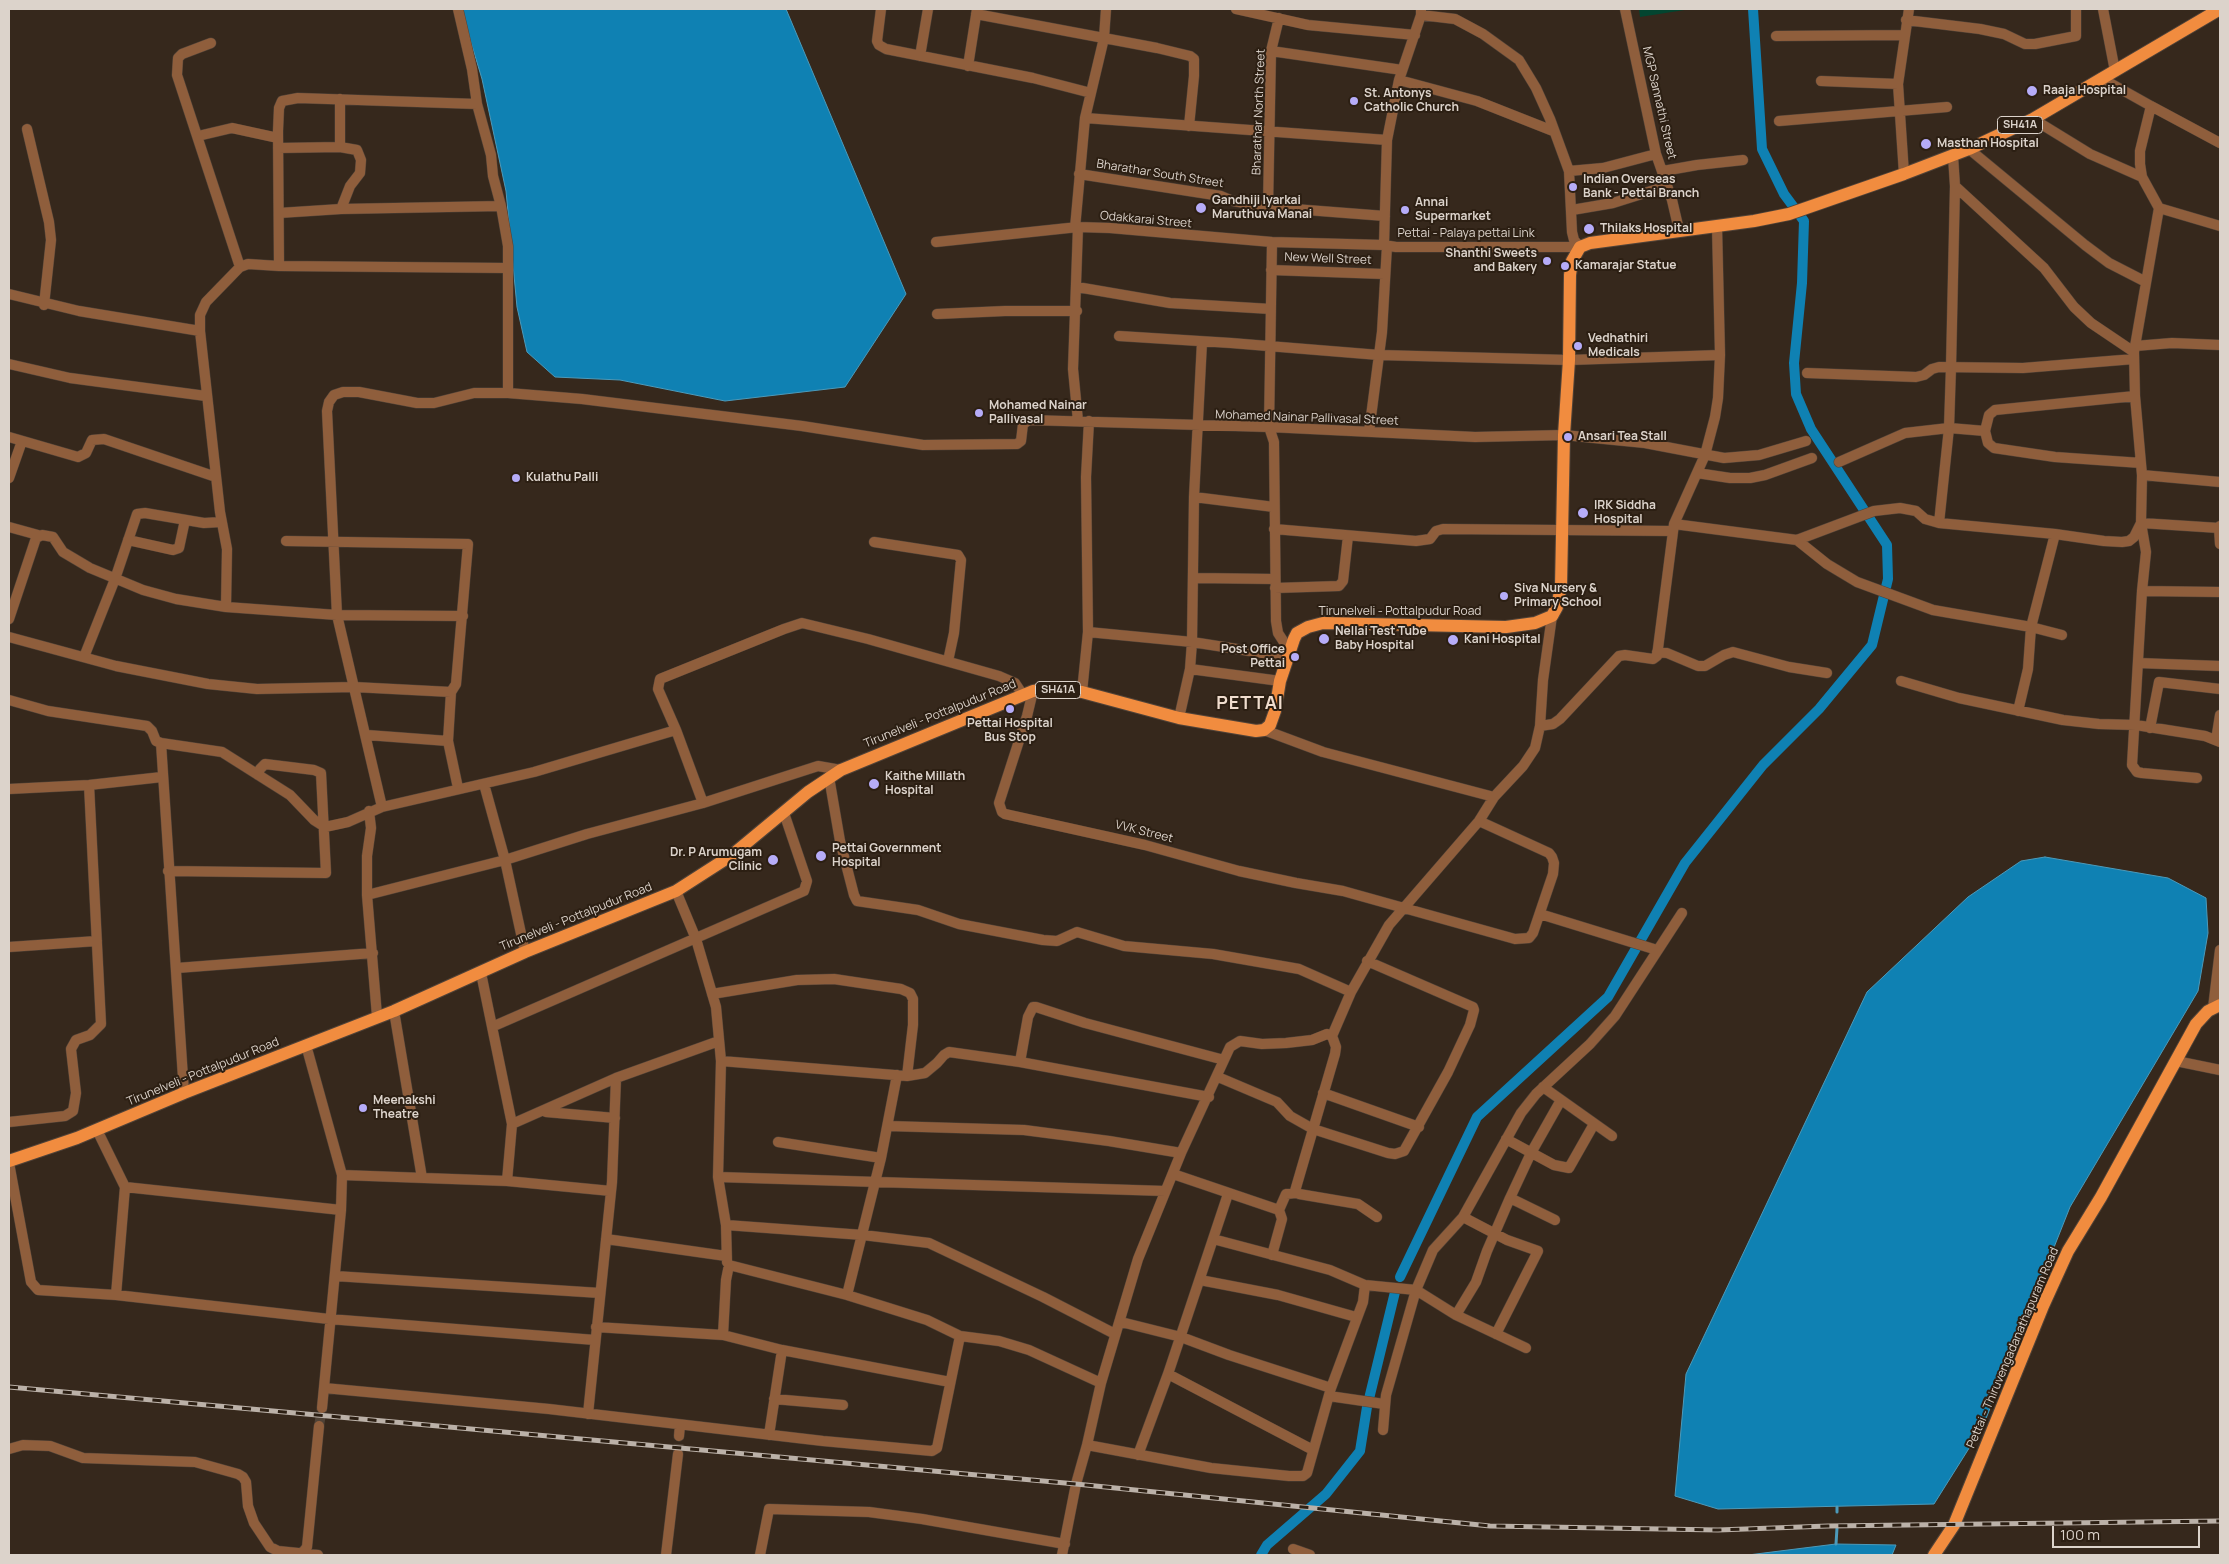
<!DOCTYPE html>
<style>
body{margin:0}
#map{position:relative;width:2229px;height:1564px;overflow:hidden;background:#36281c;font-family:Manrope,sans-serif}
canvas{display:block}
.frame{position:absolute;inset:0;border:10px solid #dcd3cb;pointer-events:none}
.scale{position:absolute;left:2052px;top:1526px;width:148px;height:22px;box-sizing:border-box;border:2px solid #dcd3cb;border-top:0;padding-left:6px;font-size:15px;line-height:18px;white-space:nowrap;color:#dcd3cb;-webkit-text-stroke:4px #2c1f13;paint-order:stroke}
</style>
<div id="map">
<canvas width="2229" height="1564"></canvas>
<div class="frame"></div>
<div class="scale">100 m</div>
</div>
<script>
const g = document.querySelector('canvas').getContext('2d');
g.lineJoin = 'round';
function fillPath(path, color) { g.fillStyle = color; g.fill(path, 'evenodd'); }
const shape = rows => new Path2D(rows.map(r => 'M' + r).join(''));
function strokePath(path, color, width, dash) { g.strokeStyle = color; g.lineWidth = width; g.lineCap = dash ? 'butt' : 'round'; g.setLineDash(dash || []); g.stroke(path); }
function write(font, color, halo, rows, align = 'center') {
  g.font = font + ' Manrope,sans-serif'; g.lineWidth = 4; g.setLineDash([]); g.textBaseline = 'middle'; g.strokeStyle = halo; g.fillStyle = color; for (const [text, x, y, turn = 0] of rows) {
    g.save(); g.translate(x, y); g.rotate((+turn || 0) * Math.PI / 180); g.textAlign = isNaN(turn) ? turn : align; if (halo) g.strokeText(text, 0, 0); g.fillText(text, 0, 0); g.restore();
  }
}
fillPath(shape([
 [1639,9,1691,9,1640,17]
]), '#034530');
const water = shape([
 [461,9,786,9,906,294,845,387,725,401,620,380,555,377,527,352,517,307,506,191,482,79,461,9],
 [2045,857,2168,878,2206,898,2208,933,2198,991,2070,1207,1983,1426,1934,1504,1718,1509,1675,1496,1686,1374,1867,992,1968,897,2021,861,2045,857],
 [1836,1544,1896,1545,1892,1555,1748,1555,1836,1544]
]);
fillPath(water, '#0f81b3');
strokePath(water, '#4c9aba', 1);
strokePath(shape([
 [1837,1507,1837,1512],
 [1836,1544,1837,1528]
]), '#4c9aba', 3);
strokePath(shape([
 [1400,1277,1477,1117,1608,997,1685,863,1763,765,1819,709,1872,645,1888,579,1887,545,1811,429,1796,394,1794,363,1802,283,1804,221,1784,194,1762,149,1753,9],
 [1261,1555,1267,1545,1326,1494,1360,1451,1367,1407,1395,1292]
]), '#0f81b3', 10);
strokePath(shape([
 [319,1426,322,1408],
 [678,1454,679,1436]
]), '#4f4236', 10, [10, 5]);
const minor = shape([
 [881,9,877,41,879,45,886,49,1033,78,1091,93],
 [1236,9,1308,25,1415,35],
 [1421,9,1421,15,1399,80,1387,140,1384,245,1396,247,1571,247,1578,250],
 [1625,9,1656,154,1672,200,1679,230],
 [2103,9,2115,71],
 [976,14,1157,48,1190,56,1194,59,1194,76,1189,126],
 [1421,15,1455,19,1483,34,1519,60,1536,88,1550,119,1569,171,1572,232,1574,240,1580,247],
 [1906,20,1980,29,2004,34,2025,44,2035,44,2076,36,2076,9],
 [1776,36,1904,35],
 [211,43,182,54,178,58,177,75,240,267],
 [1271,51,1402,70],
 [920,56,928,9],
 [968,66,977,9],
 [1399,80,1477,101,1553,131],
 [1821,81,1898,84],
 [340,99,340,147,357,150,361,160,360,173,350,186,341,209],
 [2151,106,2220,143],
 [1085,118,1387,140],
 [2033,119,2090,154,2142,177],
 [1779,121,1947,107],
 [27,129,49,222,51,240,44,305],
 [198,136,232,128,278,138],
 [278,148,340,147],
 [1969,149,2085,245,2109,263,2146,282],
 [1569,171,1603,168,1656,154],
 [1663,171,1697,165,1743,160],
 [1079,174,1221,196,1233,201,1268,207,1385,216],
 [1904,174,1898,84,1909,9],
 [1955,186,2044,268,2074,307,2091,323,2134,352],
 [501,206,508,246,508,393],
 [1268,207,1271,51,1279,18],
 [2159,208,2220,226],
 [1572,210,1613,203,1667,186],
 [279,213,341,209,501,206,493,176,491,155,477,104,472,69,458,9],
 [1078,227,1073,369,1078,421],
 [1075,228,1085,118,1104,38,1106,9],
 [936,242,1078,227,1110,228,1272,242,1384,245],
 [1272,242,1269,427,1274,442,1276,621,1278,633,1289,650],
 [279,266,278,131,279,108,282,101,298,98,477,104],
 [1271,270,1384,274],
 [1077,287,1170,303,1271,309],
 [9,294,79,311,200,331],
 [937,314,1005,311,1077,311],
 [1119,336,1231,343,1379,355,1569,360,1720,355],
 [2135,346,2172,343,2220,345],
 [9,364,70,378,206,396],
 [1807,373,1916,377,1924,375,1932,369,1939,367,2023,368,2134,359],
 [2135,396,1995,410,1989,415,1985,431,1988,443,1994,448,2055,457,2141,463],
 [1369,432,1382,332,1387,246],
 [9,437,78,457,86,453,92,440,104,439,216,477],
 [1839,462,1905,433,1949,428,1985,431],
 [1697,473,1730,478,1750,478,1765,475,1812,458],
 [2142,475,2220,482],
 [9,478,22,441],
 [1194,497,1274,507],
 [1939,523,1949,428,1951,367,1955,186,1953,156],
 [1674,524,1797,540,1874,511,1900,508,1916,511,1925,519,1939,523,2055,534,2104,541,2122,542,2129,541,2134,537,2141,523,2142,475,2135,396,2134,352,2159,208,2142,177,2140,164,2140,151,2151,106,2101,78],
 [2220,526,2219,528,2220,544],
 [9,527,38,535],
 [1274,529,1416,541,1430,539,1436,531,1443,529,1673,531],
 [128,540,173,550,179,548,185,520],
 [1797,540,1827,564,1857,582,1933,610,2031,627,2062,635],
 [874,542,958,555,961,560,954,633,948,661],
 [1195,578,1275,579],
 [1275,588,1339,586,1343,581,1348,536],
 [2142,591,2220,592],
 [226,607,227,549,220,512,200,331,200,315,206,302,240,267,248,264,279,266,507,268],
 [9,619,36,538,42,535,53,537,63,552,90,568,143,590,176,599,226,607,337,615,463,616],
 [1088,632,1192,642,1288,657],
 [9,637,116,666,208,684,257,689,354,687,451,692,456,684,468,544,286,541],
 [1657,652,1667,653,1698,666,1705,666,1724,655,1733,652,1789,667,1827,673],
 [84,657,115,579,137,514,145,513,204,523,221,522],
 [2138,663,2220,666],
 [1190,669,1280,681],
 [1901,681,1959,698,2063,720,2099,724,2136,725,2205,736,2220,742],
 [1033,691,1027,716,999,803,1002,812,1005,814,1145,845,1239,871,1296,883,1343,891,1515,939,1529,938,1533,933,1553,874,1554,863,1552,857,1549,853,1479,821],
 [451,692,448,741,458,788],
 [1082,692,1088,632,1086,477,1089,421],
 [9,700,48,711,147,726,152,731,156,741,161,743,222,752,290,795,314,820,325,827,348,822,382,807,337,615,327,411,329,402,334,395,343,392,359,392,417,403,434,403,474,393,508,393,582,399,802,426,923,445,1017,444,1021,441,1023,424,1029,420,1269,427,1475,437,1564,435,1645,443,1724,458,1759,455,1806,441],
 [2018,711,2028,669,2031,627,2055,534],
 [1179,718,1190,669,1192,642,1194,497,1202,342],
 [1540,726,1553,724,1560,719,1619,656,1625,655,1653,659,1657,656,1674,524,1705,455,1715,417,1718,398,1720,355,1717,226],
 [2150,728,2159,682,2220,689],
 [676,730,658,689,660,679,784,629,802,623,868,639,999,676,1015,683,1023,695],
 [1264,730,1323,752,1494,797],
 [367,735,448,741],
 [2216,740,2220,715],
 [161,743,184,1093],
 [829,777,840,841,854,895,857,901,918,910,959,924,1043,940,1057,941,1077,932,1124,946,1213,954,1299,969,1351,992],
 [2197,778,2142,773,2137,772,2132,765,2142,591,2146,552,2141,523,2219,528],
 [484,784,505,860,525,952],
 [9,789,89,785,162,777],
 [382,807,534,772,676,730,703,803],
 [369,811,371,828,367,856,367,895,377,1016],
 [168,871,326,873,321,773,314,770,265,764,260,769,258,775],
 [676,891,696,939,716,1007,721,1061,718,1177,726,1225,727,1262,729,1265,847,1295,927,1320,960,1336,999,1341,1029,1350,1101,1383],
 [367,895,505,860,587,834,703,803,818,766,841,770],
 [1540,914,1657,950],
 [9,947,97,941],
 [177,968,373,953],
 [481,973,512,1124,507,1181],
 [712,994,797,980,834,979,901,989,910,993,913,999,913,1025,907,1076],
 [2213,1008,2220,950],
 [394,1011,422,1178],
 [494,1026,804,891,807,881,784,813],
 [1332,1036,1336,1047,1335,1054,1295,1191,1299,1194,1358,1204,1377,1217],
 [306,1045,342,1175,341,1210,322,1408],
 [721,1061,907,1076,925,1073,937,1063,944,1055,949,1052,1020,1062,1209,1097],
 [2176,1061,2220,1070],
 [1020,1062,1028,1017,1033,1007,1036,1007,1085,1023,1224,1060],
 [1218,1077,1277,1102,1290,1116,1313,1129,1388,1153,1395,1154,1404,1151,1448,1072,1470,1025,1474,1010,1473,1007,1367,961],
 [1543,1087,1612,1136],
 [1323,1093,1419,1127],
 [546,1112,615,1118],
 [9,1122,65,1116,73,1111,76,1093,71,1049,76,1040,90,1035,101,1024,89,785],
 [512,1124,616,1078,719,1041],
 [888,1126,1024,1130,1109,1141,1181,1153],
 [97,1130,125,1187,116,1295],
 [1506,1139,1554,1165,1569,1168,1594,1124],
 [778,1142,881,1158],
 [9,1163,31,1282,38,1290,116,1295,329,1319,595,1340],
 [1173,1174,1279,1210,1282,1219,1272,1255],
 [342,1175,507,1181,611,1191],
 [718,1177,1165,1191],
 [125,1187,341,1210],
 [1228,1194,1168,1374,1313,1450],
 [1510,1198,1555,1220],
 [1279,1210,1286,1194,1296,1193],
 [1463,1217,1507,1240,1538,1251,1496,1334],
 [726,1225,863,1235,929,1243,1043,1297,1115,1334],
 [606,1239,726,1256],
 [335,1276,600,1293],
 [1200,1280,1278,1295,1356,1317],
 [1365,1285,1416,1290,1456,1315,1526,1348],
 [847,1295,881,1158,897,1075],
 [1456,1315,1476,1282,1487,1251,1510,1198,1531,1153,1561,1100],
 [1121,1322,1181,1337,1229,1355,1331,1388],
 [596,1327,723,1335,782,1350,950,1382],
 [723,1335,726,1280,729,1265],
 [324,1388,549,1409,823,1441,932,1451,937,1448,960,1336],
 [1329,1396,1384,1404],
 [774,1399,843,1405],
 [588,1414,612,1182,616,1078],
 [1383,1430,1386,1395,1416,1290,1433,1250,1463,1217,1521,1113,1536,1094,1590,1044,1615,1016,1682,913],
 [769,1435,782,1350],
 [679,1436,680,1425],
 [1087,1445,1211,1468,1289,1476,1303,1476,1307,1473,1331,1388,1363,1302,1365,1285,1330,1270,1213,1239],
 [9,1449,23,1445,50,1446,83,1458,195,1462,238,1474,243,1477,246,1482,248,1506,254,1523,270,1547,278,1551,318,1555],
 [1138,1455,1168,1374],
 [1293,1549,1310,1555],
 [303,1552,307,1547,319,1426],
 [666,1555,678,1454],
 [760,1555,769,1509,869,1512,922,1519,1065,1544],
 [1062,1555,1076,1484,1087,1445,1101,1383,1138,1259,1181,1153,1230,1047,1240,1041,1262,1044,1286,1043,1312,1040,1327,1034,1332,1036,1351,992,1389,925,1479,821,1494,797,1523,766,1535,748,1540,726,1543,680,1552,616]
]);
const major = shape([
 [9,1161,77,1138,184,1093,394,1011,525,952,676,891,732,855,808,792,841,770,1033,691,1049,689,1082,692,1179,718,1256,731,1264,730,1270,725,1275,711,1280,681,1294,639,1297,633,1308,627,1323,623,1506,627,1535,623,1552,616,1557,607,1561,586,1564,435,1569,360,1570,275,1572,261,1580,247,1590,243,1754,221,1789,214,1904,174,1969,149,2033,119,2220,9],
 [1934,1555,1954,1525,2043,1306,2068,1251,2101,1197,2196,1024,2208,1011,2220,1005]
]);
strokePath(minor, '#514338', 11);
strokePath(major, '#514338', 14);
strokePath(minor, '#8f5e3c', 10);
strokePath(major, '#f18c3f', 12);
const rail = shape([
 [9,1387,1076,1484,1490,1526,1718,1530,1828,1526,2220,1521]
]);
strokePath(rail, '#bbb1a8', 5);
strokePath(rail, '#2c1f13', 3, [9]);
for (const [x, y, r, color] of [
 [2032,91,6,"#b6acf8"],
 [1354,101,5,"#b6acf8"],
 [1926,144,6,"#b6acf8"],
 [1573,187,5,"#b6acf8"],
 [1201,208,6,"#b6acf8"],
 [1405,210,5,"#b6acf8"],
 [1589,229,6,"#b6acf8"],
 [1547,261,5,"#b6acf8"],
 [1565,266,5,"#b6acf8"],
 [1578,346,5,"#b6acf8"],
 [979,413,5,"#b6acf8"],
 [1568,437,5,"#b6acf8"],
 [516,478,5,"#b6acf8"],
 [1583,513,6,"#b6acf8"],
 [1504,596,5,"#b6acf8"],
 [1324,639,6,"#b6acf8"],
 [1453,640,6,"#b6acf8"],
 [1295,657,5,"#b6acf8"],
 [1010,709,5,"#b6acf8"],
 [874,784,6,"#b6acf8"],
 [821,856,6,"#b6acf8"],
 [773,860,6,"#b6acf8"],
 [363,1108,5,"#b6acf8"]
]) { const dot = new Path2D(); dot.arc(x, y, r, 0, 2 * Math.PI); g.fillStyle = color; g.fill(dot); strokePath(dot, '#2c1f13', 2); }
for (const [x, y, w] of [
 [2020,125,45],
 [1058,690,45]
]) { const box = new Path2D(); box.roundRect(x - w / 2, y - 8.5, w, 17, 4); g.fillStyle = '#2c1f13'; g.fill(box); strokePath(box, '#dcd3cb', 1); }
write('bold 11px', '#dcd3cb', null, [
 ["SH41A",2020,125],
 ["SH41A",1058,690]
]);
write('bold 12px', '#dcd3cb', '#2c1f13', [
 ["Raaja Hospital",2043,91],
 ["St. Antonys",1364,94],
 ["Catholic Church",1364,108],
 ["Masthan Hospital",1937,144],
 ["Indian Overseas",1583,180],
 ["Bank - Pettai Branch",1583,194],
 ["Gandhiji Iyarkai",1212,201],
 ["Maruthuva Manai",1212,215],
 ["Annai",1415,203],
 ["Supermarket",1415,217],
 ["Thilaks Hospital",1600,229],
 ["Shanthi Sweets",1537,254,"right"],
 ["and Bakery",1537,268,"right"],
 ["Kamarajar Statue",1575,266],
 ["Vedhathiri",1588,339],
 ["Medicals",1588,353],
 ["Mohamed Nainar",989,406],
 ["Pallivasal",989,420],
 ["Ansari Tea Stall",1578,437],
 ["Kulathu Palli",526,478],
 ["IRK Siddha",1594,506],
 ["Hospital",1594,520],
 ["Siva Nursery &",1514,589],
 ["Primary School",1514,603],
 ["Nellai Test Tube",1335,632],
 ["Baby Hospital",1335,646],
 ["Kani Hospital",1464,640],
 ["Post Office",1285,650,"right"],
 ["Pettai",1285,664,"right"],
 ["Pettai Hospital",1010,724,"center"],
 ["Bus Stop",1010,738,"center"],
 ["Kaithe Millath",885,777],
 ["Hospital",885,791],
 ["Pettai Government",832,849],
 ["Hospital",832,863],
 ["Dr. P Arumugam",762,853,"right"],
 ["Clinic",762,867,"right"],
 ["Meenakshi",373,1101],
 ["Theatre",373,1115]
], 'left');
write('12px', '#dcd3cb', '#2c1f13', [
 ["MGP Sannathi Street",1659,103,77],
 ["Bharathar North Street",1259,112,-88],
 ["Bharathar South Street",1160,174,9],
 ["Odakkarai Street",1146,220,5],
 ["Pettai - Palaya pettai Link",1466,234],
 ["New Well Street",1328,259,2],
 ["Mohamed Nainar Pallivasal Street",1307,418,2],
 ["Tirunelveli - Pottalpudur Road",1400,612],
 ["Tirunelveli - Pottalpudur Road",940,714,-22],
 ["VVK Street",1144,832,14],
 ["Tirunelveli - Pottalpudur Road",576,917,-22],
 ["Tirunelveli - Pottalpudur Road",203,1072,-22],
 ["Pettai - Thiruvengadanathapuram Road",2013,1348,-67]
]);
g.letterSpacing = '1px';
write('bold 18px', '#f0ddce', '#2c1f13', [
 ["PETTAI",1250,704]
]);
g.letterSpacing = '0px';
</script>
